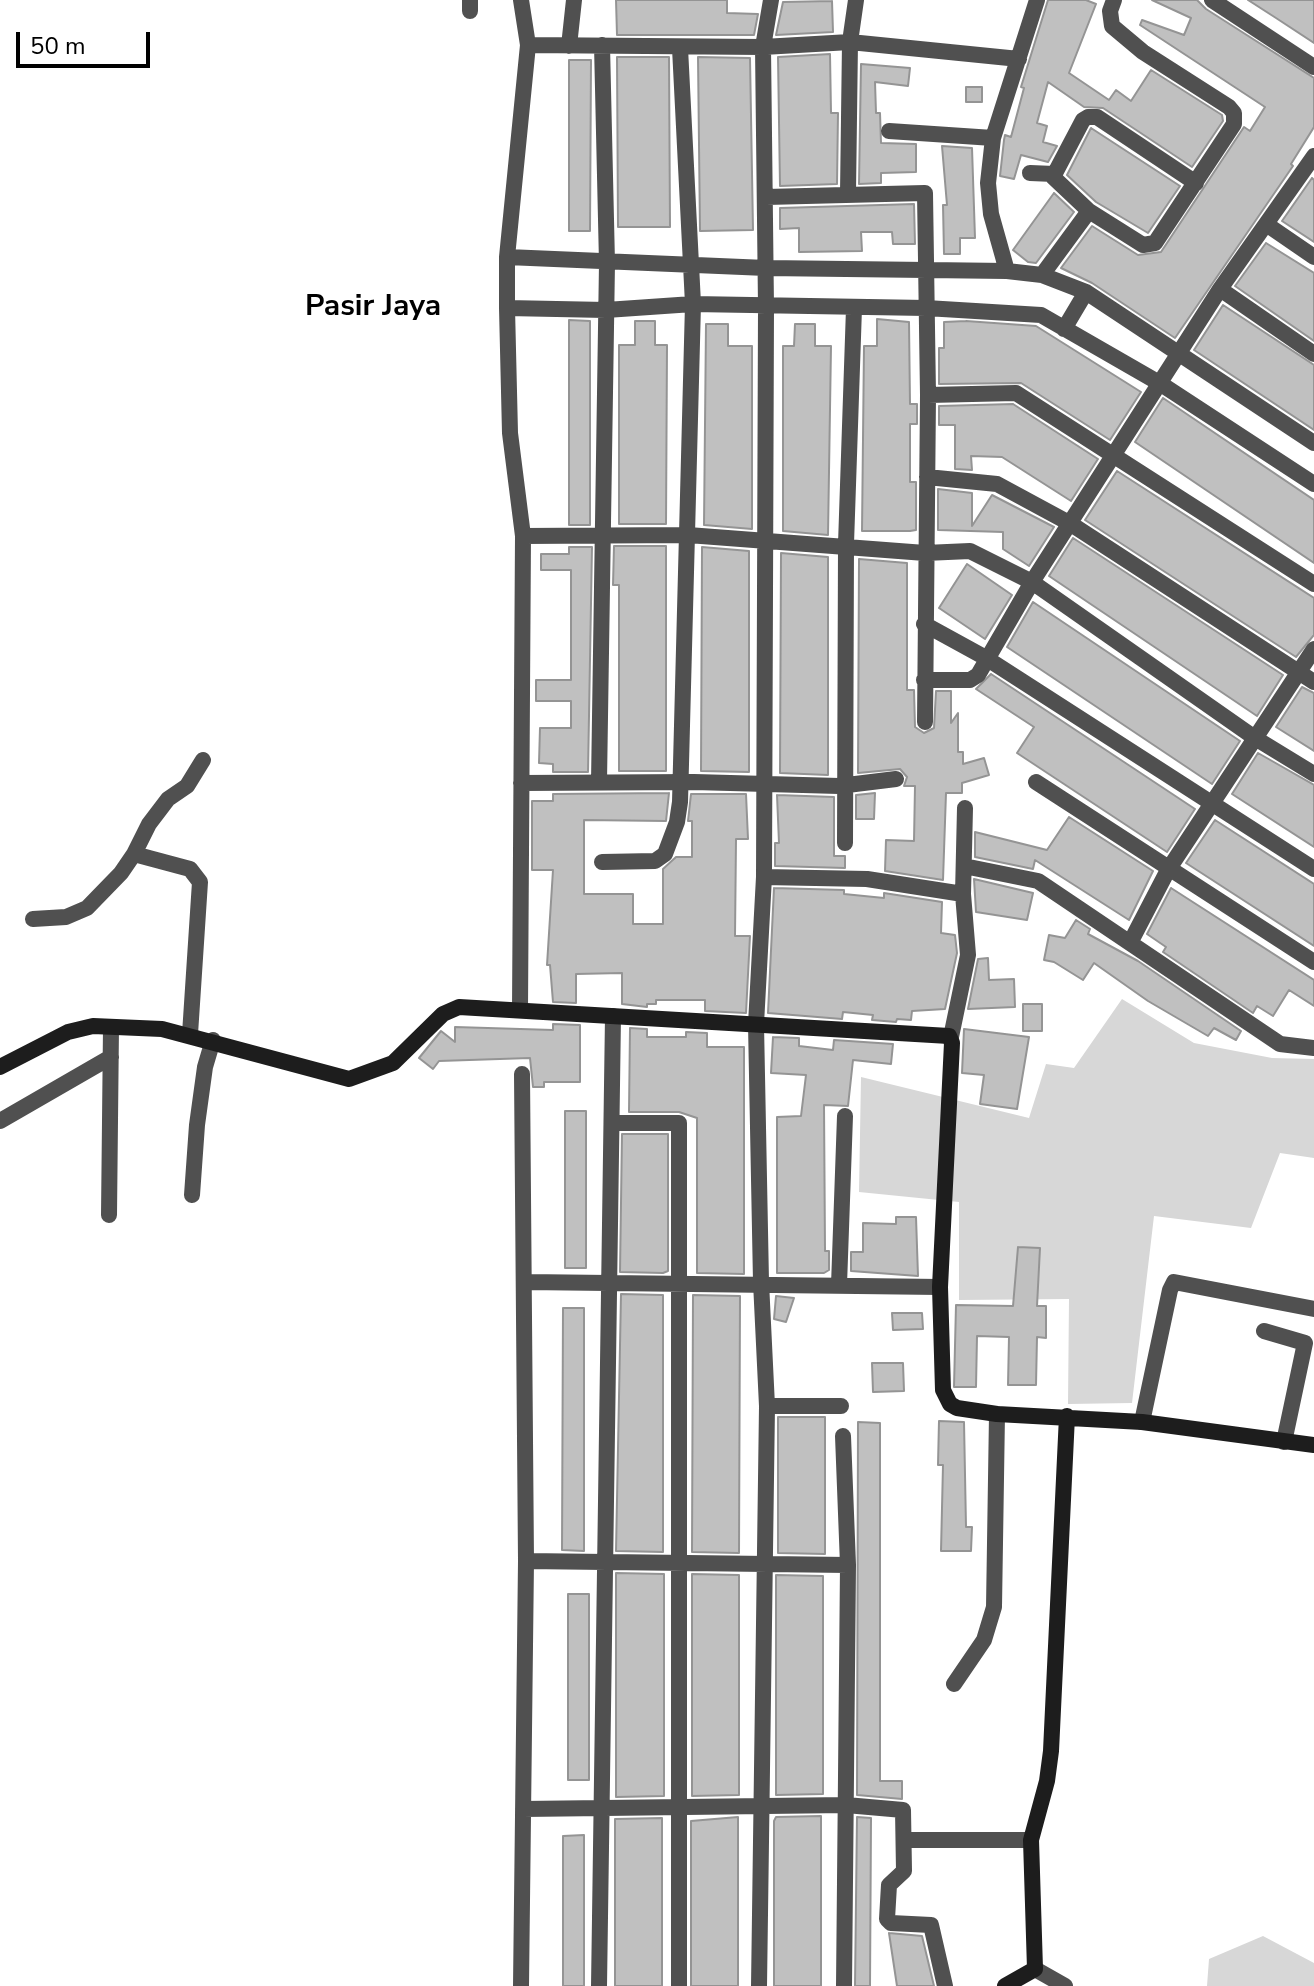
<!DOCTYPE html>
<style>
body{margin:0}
#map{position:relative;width:1314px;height:1986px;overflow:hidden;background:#fff;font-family:"Nunito Sans",sans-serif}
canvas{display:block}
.scale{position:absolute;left:16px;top:32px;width:134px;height:36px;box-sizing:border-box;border:4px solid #000;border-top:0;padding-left:10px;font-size:24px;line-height:28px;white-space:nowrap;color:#000;-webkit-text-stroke:6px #fff;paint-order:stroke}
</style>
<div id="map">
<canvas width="1314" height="1986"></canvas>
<div class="scale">50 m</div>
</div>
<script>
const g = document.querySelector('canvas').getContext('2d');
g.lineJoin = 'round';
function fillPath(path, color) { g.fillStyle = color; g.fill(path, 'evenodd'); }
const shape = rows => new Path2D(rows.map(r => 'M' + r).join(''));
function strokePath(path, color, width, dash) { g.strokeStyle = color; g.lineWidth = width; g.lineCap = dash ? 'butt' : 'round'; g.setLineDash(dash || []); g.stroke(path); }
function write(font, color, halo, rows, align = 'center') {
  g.font = font + ' "Nunito Sans",sans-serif'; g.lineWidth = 6; g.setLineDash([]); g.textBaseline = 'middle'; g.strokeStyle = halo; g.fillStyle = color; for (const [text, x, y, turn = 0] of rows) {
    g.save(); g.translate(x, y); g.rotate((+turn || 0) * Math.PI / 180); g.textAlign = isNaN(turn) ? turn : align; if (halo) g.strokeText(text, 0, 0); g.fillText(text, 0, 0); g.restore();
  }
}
fillPath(shape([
 [1122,999,1194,1043,1272,1058,1314,1059,1314,1158,1280,1153,1251,1228,1154,1216,1132,1403,1068,1404,1069,1299,959,1300,959,1202,859,1192,861,1077,1029,1118,1046,1064,1074,1068],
 [1263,1936,1314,1963,1314,1986,1207,1986,1209,1959]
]), '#d7d7d7');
const building = shape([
 [616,0,727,0,727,13,758,14,754,35,617,35,616,0],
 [1048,0,1086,0,1096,4,1069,73,1109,100,1116,90,1131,101,1151,70,1222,115,1223,121,1192,167,1103,108,1084,107,1048,82,1037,123,1047,126,1043,142,1057,146,1048,162,1021,155,1014,179,1000,176,1004,140,1005,135,1011,137,1024,88,1021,87,1048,0],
 [1152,0,1197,0,1206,9,1314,78,1314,127,1291,164,1293,166,1175,338,1092,283,1061,268,1092,226,1138,255,1161,252,1244,127,1250,131,1265,107,1140,25,1142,20,1184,35,1191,18,1152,0],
 [1248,0,1314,0,1314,43,1276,18,1248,0],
 [832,1,833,32,776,35,783,2,832,1],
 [830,54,831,113,838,113,837,184,780,186,778,57,830,54],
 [617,57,669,57,670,227,618,227,617,57],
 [698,57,750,58,753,230,700,231,698,57],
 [569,60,591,60,590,231,569,231,569,60],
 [861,64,910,68,908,86,875,82,876,113,880,113,881,143,916,144,916,172,881,173,881,183,859,184,861,64],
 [966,87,982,87,982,102,966,102,966,87],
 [1091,128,1180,186,1148,233,1096,202,1067,175,1091,128],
 [942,146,972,148,975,238,960,238,960,254,944,254,943,205,947,205,942,146],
 [1312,178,1314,180,1314,242,1282,221,1312,178],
 [1054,193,1074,212,1036,263,1028,262,1013,250,1054,193],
 [914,204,915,244,893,244,892,232,861,232,862,251,799,252,799,228,780,229,780,208,914,204],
 [1266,243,1314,273,1314,341,1235,286,1266,243],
 [1223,305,1314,365,1314,430,1194,350,1223,305],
 [877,319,909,322,910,404,917,404,917,424,910,424,910,482,916,482,916,530,910,531,862,531,864,346,877,346,877,319],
 [569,320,590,321,590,525,569,525,569,320],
 [635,321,655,321,655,345,667,345,666,524,619,524,619,345,635,345,635,321],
 [966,321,1036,326,1141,392,1110,440,1021,383,939,384,939,348,944,348,944,322,966,321],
 [706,324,728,324,728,346,752,346,752,529,704,525,706,324],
 [795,324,815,324,815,346,831,346,828,535,783,531,783,346,794,346,795,324],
 [1163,398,1314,500,1314,563,1135,442,1163,398],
 [1013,404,1098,459,1071,501,1002,457,971,456,972,470,955,469,955,425,939,425,939,406,1013,404],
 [1117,471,1314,598,1314,635,1296,657,1085,520,1117,471],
 [938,489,972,493,972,526,992,495,1054,527,1029,566,1003,549,1003,532,938,530,938,489],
 [1073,538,1283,675,1257,716,1049,576,1073,538],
 [614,546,666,546,666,771,619,771,619,585,613,585,614,546],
 [569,547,592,547,588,772,553,772,553,764,539,763,540,728,571,728,571,701,536,701,536,680,571,680,571,570,541,570,541,554,569,554,569,547],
 [702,547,749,551,749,772,701,771,702,547],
 [781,553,828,557,828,775,780,773,781,553],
 [859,559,907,563,907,690,914,690,915,727,924,733,934,728,936,691,951,691,951,723,958,713,958,752,963,752,963,764,984,758,989,775,962,783,962,793,946,793,943,880,885,871,886,840,914,841,915,786,904,786,907,777,900,769,858,773,859,559],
 [967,564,1012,595,985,639,939,608,967,564],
 [1033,602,1240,741,1212,784,1007,647,1033,602],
 [991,674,1195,809,1167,852,1017,753,1034,727,976,689,991,674],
 [1302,687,1314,693,1314,751,1276,727,1302,687],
 [1258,753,1314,785,1314,847,1232,794,1258,753],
 [669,793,666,821,584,820,584,894,633,894,633,924,663,924,663,869,676,857,692,857,692,821,688,821,691,794,746,794,748,839,736,839,735,936,750,936,746,1013,705,1011,705,1000,656,1000,656,1004,647,1004,647,1007,622,1004,622,973,576,974,576,1003,553,1002,550,965,547,965,553,870,532,870,532,801,553,801,553,794,669,793],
 [875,793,874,819,856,819,856,795,875,793],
 [777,795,834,797,834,856,845,856,845,868,775,866,775,843,779,843,777,795],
 [1069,817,1153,871,1129,920,1035,860,1033,869,975,857,975,832,1047,850,1069,817],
 [1215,820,1314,884,1314,946,1186,863,1215,820],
 [974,879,1033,893,1027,920,976,912,974,879],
 [774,888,844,890,844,894,884,898,884,893,942,902,941,933,955,935,957,953,945,1009,912,1011,911,1020,897,1019,896,1022,872,1020,873,1015,843,1012,842,1019,768,1013,774,888],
 [1171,888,1314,980,1314,1006,1289,990,1273,1016,1257,1006,1253,1013,1163,952,1166,947,1147,934,1171,888],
 [1076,920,1090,929,1088,934,1138,961,1241,1031,1236,1040,1214,1028,1208,1036,1148,1001,1094,963,1083,980,1054,962,1044,960,1049,935,1065,938,1076,920],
 [988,958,989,980,1014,979,1015,1007,968,1009,978,959,988,958],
 [1023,1004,1042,1004,1042,1031,1023,1031,1023,1004],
 [553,1024,580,1025,580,1082,544,1082,544,1087,533,1087,530,1058,439,1061,433,1069,419,1058,441,1031,455,1042,455,1027,553,1030,553,1024],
 [630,1028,647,1029,647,1037,686,1037,686,1032,707,1033,707,1047,744,1047,744,1274,697,1273,697,1118,679,1112,629,1112,630,1028],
 [964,1029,1029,1037,1017,1109,980,1104,984,1075,962,1073,964,1029],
 [773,1037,799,1038,799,1046,833,1050,834,1040,893,1044,891,1064,853,1060,848,1106,824,1105,825,1251,829,1251,829,1270,824,1273,777,1273,777,1117,801,1116,806,1075,771,1073,773,1037],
 [565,1111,586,1111,586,1268,565,1268,565,1111],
 [622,1134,668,1134,668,1271,663,1273,620,1272,622,1134],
 [896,1217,916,1217,918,1276,851,1271,851,1252,863,1252,863,1223,896,1224,896,1217],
 [1018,1247,1040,1248,1037,1306,1046,1306,1046,1338,1037,1337,1036,1385,1008,1385,1009,1337,977,1336,976,1387,954,1387,956,1305,1013,1306,1018,1247],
 [621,1294,663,1295,663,1552,616,1551,621,1294],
 [693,1295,740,1296,739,1553,692,1552,693,1295],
 [776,1296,794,1298,786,1322,774,1319,776,1296],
 [563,1308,584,1308,584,1551,562,1550,563,1308],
 [892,1313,922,1313,923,1329,893,1330,892,1313],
 [872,1363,903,1363,904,1391,873,1392,872,1363],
 [778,1417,825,1417,825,1554,778,1553,778,1417],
 [939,1421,964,1422,966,1527,972,1527,971,1551,941,1551,943,1465,938,1465,939,1421],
 [858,1422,880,1423,880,1781,902,1781,902,1799,857,1795,858,1422],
 [616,1573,664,1574,664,1796,616,1797,616,1573],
 [692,1574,739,1575,739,1795,692,1796,692,1574],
 [776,1575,823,1576,823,1794,776,1795,776,1575],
 [568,1594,589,1594,589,1780,568,1780,568,1594],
 [821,1816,821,1986,774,1986,774,1821,776,1817,821,1816],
 [738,1817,738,1986,691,1986,691,1821,738,1817],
 [857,1817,871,1818,870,1986,855,1986,857,1817],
 [662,1818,662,1986,615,1986,615,1819,662,1818],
 [584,1835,584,1986,563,1986,563,1836,584,1835],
 [889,1933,922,1936,934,1986,897,1986,889,1933]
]);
fillPath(building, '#c0c0c0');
strokePath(building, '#949494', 2);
strokePath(shape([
 [470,0,470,11],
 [521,0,528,45],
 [856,0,850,42,1019,59],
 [1212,0,1314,67],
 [569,46,574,0],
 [889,131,993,138],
 [1030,173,1054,174],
 [766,197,925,193,928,395,925,722],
 [1089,211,1053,177,1083,120,1088,117,1097,117,1196,183],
 [1266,224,1314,257],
 [507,257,766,268,1007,271,1042,275,1086,292,1314,443],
 [1007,271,991,214,988,183,993,138,1037,0],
 [1042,275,1089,211,1143,245,1155,243,1234,124,1234,113,1229,107,1143,52,1112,26,1110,11,1114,0],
 [1220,289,1314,354],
 [507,308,606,310,693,304,926,308,1041,315,1161,384,1314,484],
 [1064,329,1086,292],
 [928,395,1016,393,1314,584],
 [927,477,997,484,1071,524,1314,682],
 [523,536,688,535,925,553,970,551,1032,582,1255,738,1314,774],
 [924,624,986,658,1314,869],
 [924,680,970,680,978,675,1032,582,1220,289,1314,156],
 [599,782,607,263,602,45],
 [1036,782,1314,962],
 [521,783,694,782,839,786,896,779],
 [845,843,846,544,854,308],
 [134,854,149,824,168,799,187,786,203,760],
 [602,862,655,861,665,854,677,822,680,802,693,304,680,48],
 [964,866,1038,881,1280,1044,1314,1048],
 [764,877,867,879,963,894],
 [33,919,66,917,87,908,121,873,134,854,190,869,200,882,190,1034],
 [1130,943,1168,870,1314,649],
 [520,1009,523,536,510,433,507,308,507,257,528,45,763,47,850,42,848,193],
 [951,1037,968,955,963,894,965,808],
 [0,1121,111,1057],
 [612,1123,679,1123,679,1986],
 [192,1195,197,1125,205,1067,213,1040],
 [109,1215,111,1027],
 [526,1282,940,1287],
 [839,1285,845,1116],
 [1264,1331,1305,1343,1284,1442],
 [767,1406,841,1406],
 [1142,1422,1170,1290,1174,1282,1314,1309],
 [843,1436,848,1565,844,1986],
 [526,1561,848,1565],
 [954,1684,984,1640,994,1607,997,1414],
 [523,1809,846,1805,903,1810,904,1871,889,1885,887,1919,891,1923,931,1925,945,1986],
 [905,1840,1031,1840],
 [1035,1969,1065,1986],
 [521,1986,526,1561,522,1074],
 [599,1986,613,1016],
 [759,1986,767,1406,761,1282,756,1024,764,877,766,307,763,47,771,0]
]), '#505050', 16);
strokePath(shape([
 [0,1067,68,1032,93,1026,162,1029,349,1079,393,1063,443,1014,459,1007,949,1036,952,1043,940,1287,943,1390,950,1404,957,1408,997,1414,1142,1422,1314,1445],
 [1005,1986,1035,1969,1031,1840,1047,1781,1051,1751,1067,1416]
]), '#1d1d1d', 16);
write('bold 30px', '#000', '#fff', [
 ["Pasir Jaya",373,308]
]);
</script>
